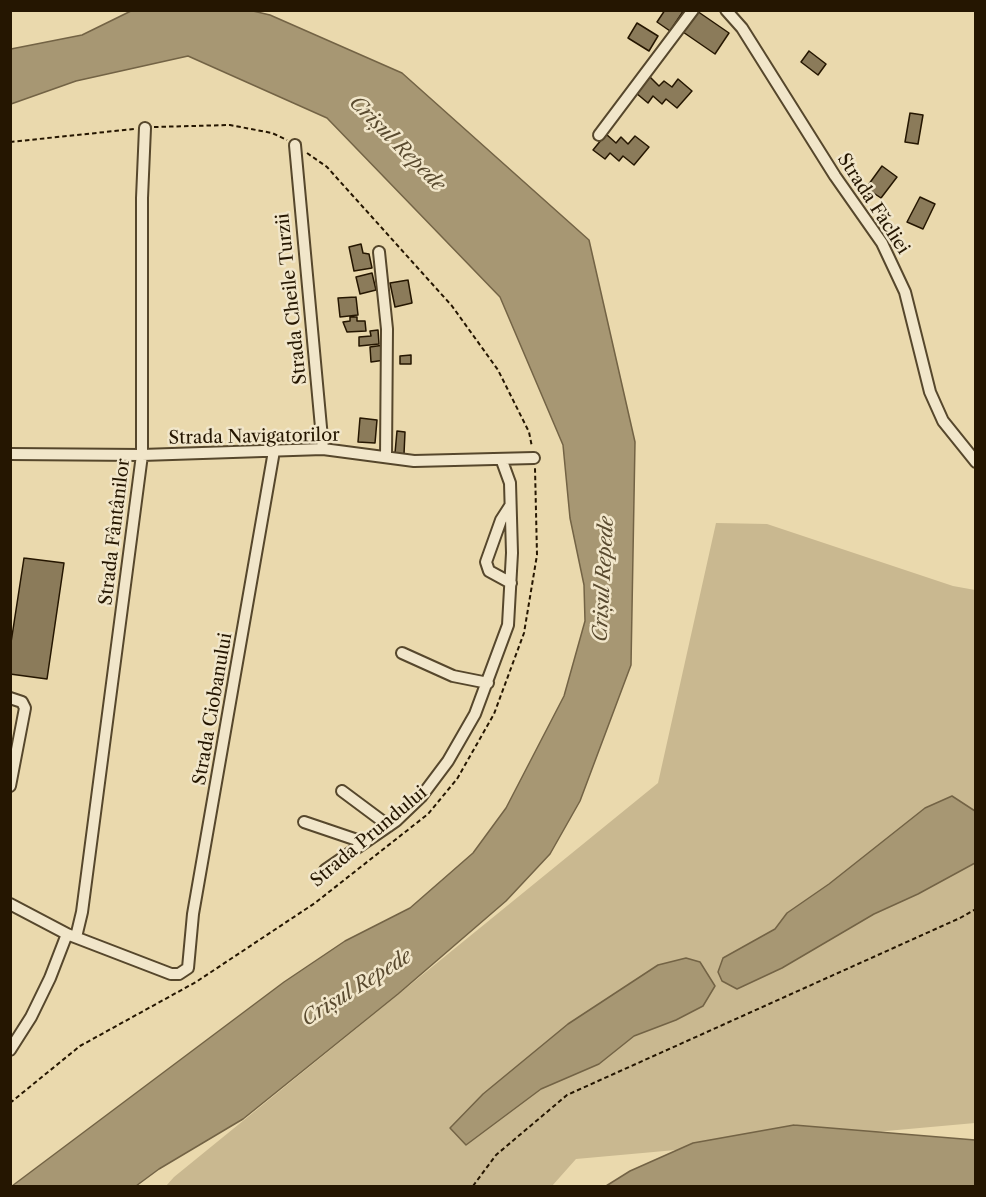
<!DOCTYPE html>
<meta charset="utf-8">
<style>
body{margin:0}
#map{position:relative;width:986px;height:1197px;overflow:hidden;background:#ead9ad;font-family:"Libre Caslon Text",serif}
canvas{display:block}
.frame{position:absolute;inset:0;border:12px solid #251601;pointer-events:none}
</style>
<div id="map">
<canvas width="986" height="1197"></canvas>
<div class="frame"></div>
</div>
<script>
const g = document.querySelector('canvas').getContext('2d');
g.lineJoin = 'round';
function fillPath(path, color) { g.fillStyle = color; g.fill(path, 'evenodd'); }
const shape = rows => new Path2D(rows.map(r => 'M' + r).join(''));
function strokePath(path, color, width, dash) { g.strokeStyle = color; g.lineWidth = width; g.lineCap = dash ? 'butt' : 'round'; g.setLineDash(dash || []); g.stroke(path); }
function write(font, color, halo, rows, align = 'center') {
  g.font = font + ' "Libre Caslon Text",serif'; g.lineWidth = 5; g.setLineDash([]); g.textBaseline = 'middle'; g.strokeStyle = halo; g.fillStyle = color; for (const [text, x, y, turn = 0] of rows) {
    g.save(); g.translate(x, y); g.rotate((+turn || 0) * Math.PI / 180); g.textAlign = isNaN(turn) ? turn : align; if (halo) g.strokeText(text, 0, 0); g.fillText(text, 0, 0); g.restore();
  }
}
fillPath(shape([
 [716,523,767,524,953,586,975,590,975,1123,576,1159,552,1186,166,1186,174,1177,658,783]
]), '#c9b890');
const water = shape([
 [133,10,253,11,270,15,402,73,589,240,635,442,631,665,580,801,550,854,506,901,398,994,243,1119,159,1169,136,1186,12,1186,284,982,345,941,410,908,473,853,506,808,564,696,585,621,584,585,570,518,563,445,500,297,327,118,188,56,76,81,11,104,11,49,82,35,133,10],
 [952,796,975,811,975,863,918,894,874,914,782,968,737,989,722,981,718,972,723,958,775,929,787,913,829,884,925,808,952,796],
 [686,958,700,962,715,986,703,1006,676,1020,634,1036,599,1064,541,1089,466,1145,450,1128,483,1094,568,1024,658,965,686,958],
 [794,1125,975,1140,975,1186,606,1186,630,1171,693,1143,794,1125]
]);
fillPath(water, '#a79773');
strokePath(water, '#736345', 1.5);
const building = shape([
 [665,10,684,10,670,31,657,22,665,10],
 [697,11,729,33,715,54,683,32,697,11],
 [637,23,658,36,649,51,628,38,637,23],
 [809,51,826,64,818,75,801,62,809,51],
 [650,77,659,86,664,81,672,87,678,79,692,91,677,108,666,99,662,104,653,96,648,103,636,93,650,77],
 [910,113,923,115,918,144,905,142,910,113],
 [606,134,616,143,621,137,628,144,635,136,649,147,634,165,623,156,619,161,610,153,605,159,593,150,606,134],
 [882,166,897,177,881,198,866,188,882,166],
 [920,197,935,204,923,229,907,222,920,197],
 [361,244,363,253,369,254,372,268,354,271,349,247,361,244],
 [372,273,376,290,360,294,356,277,372,273],
 [408,280,412,303,395,307,390,283,408,280],
 [356,297,358,315,340,317,338,298,356,297],
 [350,317,357,317,357,321,365,321,366,331,347,332,343,322,350,321,350,317],
 [378,330,379,344,359,346,359,337,371,336,370,331,378,330],
 [384,345,385,360,371,362,370,347,384,345],
 [411,355,411,364,400,364,400,356,411,355],
 [360,418,377,420,375,443,358,442,360,418],
 [397,431,405,432,404,454,395,453,397,431],
 [24,558,64,563,47,679,10,674,10,649,24,558]
]);
fillPath(building, '#8b7b5a');
strokePath(building, '#251601', 1.5);
const minor = shape([
 [726,10,742,28,835,176,882,243,905,292,930,392,943,421,976,462],
 [599,135,693,10],
 [295,145,323,449],
 [379,252,387,329,386,457],
 [10,454,142,455,323,449,414,461,534,458],
 [510,506,501,520,486,562,489,571,511,583],
 [402,653,453,676,488,683],
 [10,698,22,702,25,708,10,786],
 [342,791,389,826],
 [304,822,363,842],
 [325,870,396,821,421,797,448,761,475,714,508,625,512,553,510,483,502,461],
 [10,904,67,934,171,974,179,974,188,968,193,914,274,451],
 [76,937,82,912,142,455,142,198,145,128],
 [10,1050,31,1017,50,978,67,934]
]);
strokePath(minor, '#56472c', 14);
strokePath(shape([
 [154,127,230,125,272,133,287,140],
 [10,142,134,129],
 [307,153,327,167,452,306,498,370,529,432,532,447],
 [10,1103,80,1046,196,982,315,903,428,814,457,779,494,714,524,633,537,555,535,468],
 [473,1186,496,1155,567,1095,960,918,976,909]
]), '#251601', 2, [4.5, 3]);
strokePath(minor, '#f1e6ca', 10);
write('18px', '#251601', '#f1e6ca', [
 ["Strada Făcliei",873,204,57],
 ["Strada Cheile Turzii",292,299,-96],
 ["Strada Navigatorilor",254,437,-1],
 ["Strada Fântânilor",115,532,-83],
 ["Strada Ciobanului",213,709,-80],
 ["Strada Prundului",369,837,-40]
]);
write('italic 20px', '#594a2f', '#f1e6ca', [
 ["Crișul Repede",397,144,45],
 ["Crișul Repede",604,579,-87],
 ["Crișul Repede",357,988,-32]
]);
</script>
